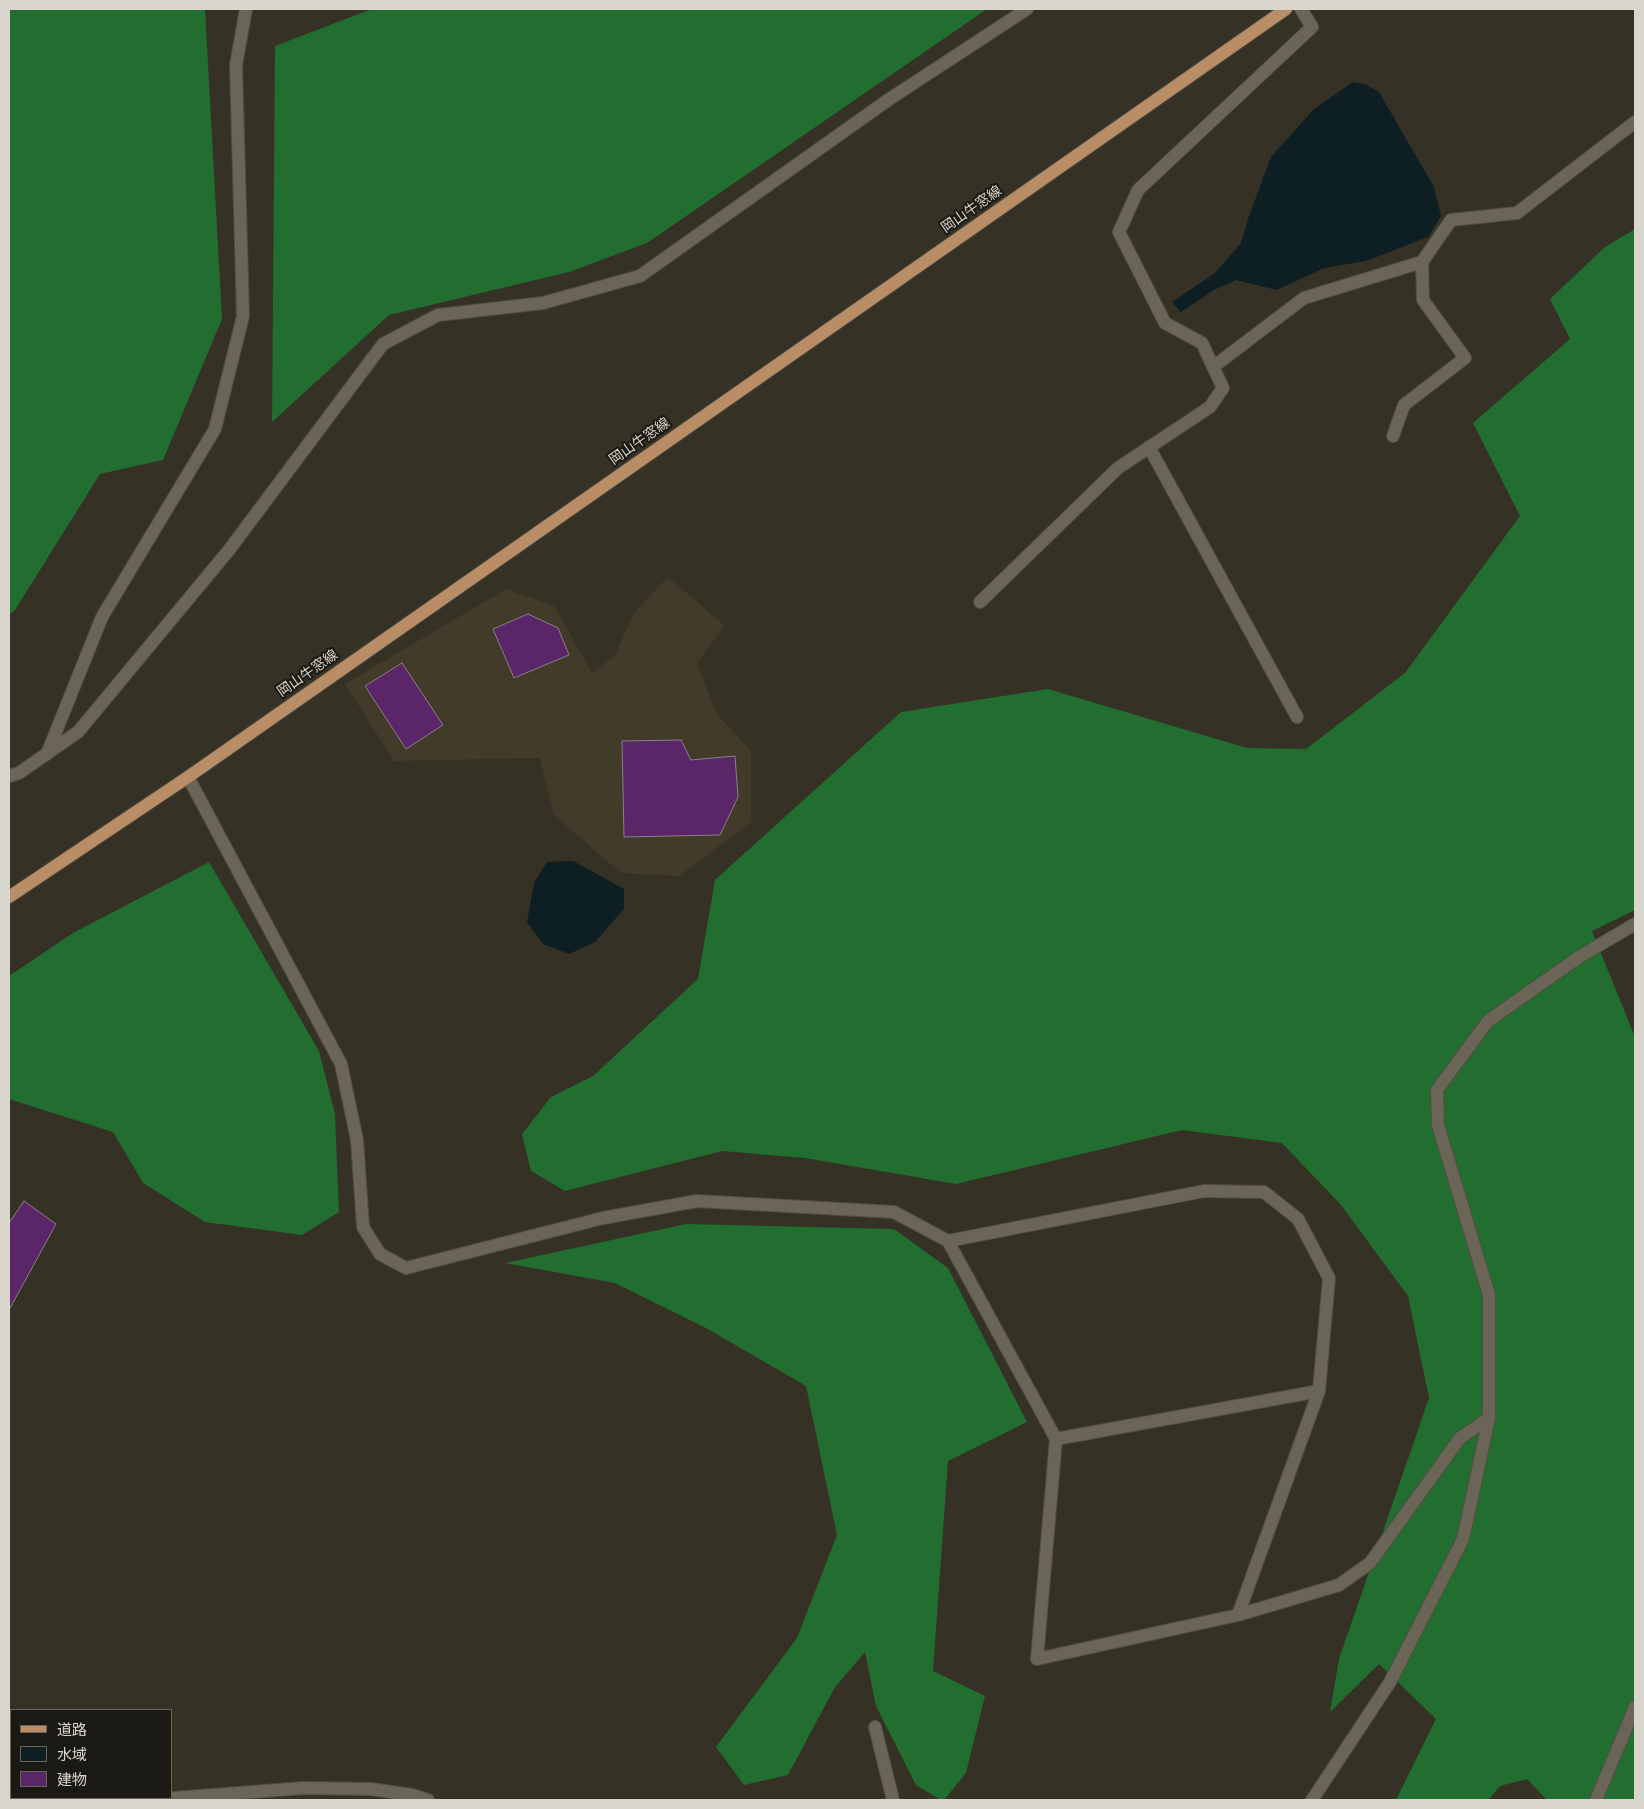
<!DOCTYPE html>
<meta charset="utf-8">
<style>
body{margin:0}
#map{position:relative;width:1644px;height:1809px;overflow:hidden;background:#353124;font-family:Roboto,"Noto Sans JP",sans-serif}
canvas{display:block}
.frame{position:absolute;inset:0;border:10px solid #d9d6ce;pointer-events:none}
.legend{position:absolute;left:10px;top:1709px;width:162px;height:90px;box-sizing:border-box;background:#1b1913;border:1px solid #67655e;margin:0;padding:6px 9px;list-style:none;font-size:15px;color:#d9d6ce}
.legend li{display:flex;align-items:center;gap:10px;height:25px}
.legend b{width:25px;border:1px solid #67655e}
</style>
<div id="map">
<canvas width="1644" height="1809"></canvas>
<div class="frame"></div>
<ul class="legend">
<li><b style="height:6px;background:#b98d65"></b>道路</li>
<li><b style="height:14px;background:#0e1f24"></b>水域</li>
<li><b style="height:14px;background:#5b2668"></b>建物</li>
</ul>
</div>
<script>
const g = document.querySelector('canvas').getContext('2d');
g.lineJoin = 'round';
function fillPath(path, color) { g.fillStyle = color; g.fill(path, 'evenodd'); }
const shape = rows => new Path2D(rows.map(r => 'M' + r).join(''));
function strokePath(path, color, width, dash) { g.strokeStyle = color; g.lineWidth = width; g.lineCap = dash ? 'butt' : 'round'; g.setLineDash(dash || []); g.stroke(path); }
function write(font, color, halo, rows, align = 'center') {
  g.font = font + ' Roboto,"Noto Sans JP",sans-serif'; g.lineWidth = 4; g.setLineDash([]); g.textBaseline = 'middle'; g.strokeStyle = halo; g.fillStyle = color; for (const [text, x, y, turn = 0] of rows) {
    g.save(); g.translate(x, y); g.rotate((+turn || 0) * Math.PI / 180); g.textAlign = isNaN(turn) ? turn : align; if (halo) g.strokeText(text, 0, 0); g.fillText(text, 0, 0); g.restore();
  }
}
fillPath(shape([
 [668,577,725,626,697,663,716,713,751,751,751,822,679,876,621,873,554,815,539,758,394,761,345,684,506,589,554,606,592,673,615,656,633,614]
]), '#423b2a');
fillPath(shape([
 [9,9,205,9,222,319,163,460,100,474,15,610,9,615],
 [372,9,987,9,647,243,569,272,389,315,272,422,275,46],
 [1635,229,1635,910,1592,931,1635,1037,1635,1800,1547,1800,1527,1779,1500,1786,1488,1800,1396,1800,1436,1719,1379,1664,1330,1712,1339,1659,1429,1398,1408,1296,1341,1205,1282,1143,1182,1130,956,1184,805,1158,722,1151,565,1191,531,1171,522,1134,551,1097,593,1076,698,979,715,880,901,712,1048,689,1247,748,1306,749,1405,673,1520,516,1473,423,1570,339,1550,299,1605,247],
 [209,862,319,1051,335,1114,339,1212,302,1235,205,1222,143,1183,113,1132,9,1099,9,976,73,933],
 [686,1224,894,1229,948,1268,1027,1422,948,1461,933,1671,985,1696,966,1773,944,1800,941,1800,916,1785,876,1706,865,1652,835,1687,788,1775,744,1785,716,1747,797,1638,837,1535,806,1386,706,1328,615,1283,505,1263]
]), '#226e30');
fillPath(shape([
 [1353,82,1365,84,1379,92,1434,187,1441,216,1428,237,1366,261,1324,268,1277,290,1236,280,1214,290,1181,312,1172,302,1215,273,1241,243,1249,216,1271,157,1314,109],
 [573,861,624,889,624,909,595,942,569,954,543,944,527,922,534,883,547,862]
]), '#0e1f24');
const building = shape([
 [528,614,558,628,569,655,514,678,493,629,528,614],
 [402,663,443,725,406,749,365,686,402,663],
 [681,740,691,760,735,756,738,797,720,835,624,837,622,741,681,740],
 [24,1201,56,1224,9,1310,9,1223,24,1201]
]);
fillPath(building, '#5b2668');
strokePath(building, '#897f8c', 1);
const minor = shape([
 [1422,262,1451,220,1517,213,1635,122],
 [1213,367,1304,298,1422,262,1423,300,1465,358,1404,405,1393,436],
 [1149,447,1297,717],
 [980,602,1118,468,1210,407,1223,388,1202,343,1165,323,1119,232,1138,190,1312,27,1301,9],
 [47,754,102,617,215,429,243,316,236,65,246,9],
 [9,776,19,773,78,732,229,550,383,344,438,315,543,303,640,276,888,100,1027,9],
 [188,777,341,1064,357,1140,363,1227,380,1254,406,1268,603,1218,697,1201,894,1212,948,1241,1056,1439,1037,1659,1238,1615,1339,1585,1370,1563,1460,1438,1489,1418],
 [948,1241,1204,1191,1264,1192,1298,1219,1329,1278,1319,1391,1238,1615],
 [1056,1439,1319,1391],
 [875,1727,893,1800],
 [1312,1800,1390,1682,1463,1539,1489,1418,1489,1295,1438,1125,1437,1090,1488,1021,1579,957,1635,924],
 [1596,1800,1635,1707]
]);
const tertiary = shape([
 [148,1800,304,1788,371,1789,412,1795,428,1800]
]);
const primary = shape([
 [9,897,188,777,1286,9]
]);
strokePath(minor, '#524e43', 14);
strokePath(tertiary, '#524e43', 14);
strokePath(primary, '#524e43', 14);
strokePath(minor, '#6a6557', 12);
strokePath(tertiary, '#6a6557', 12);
strokePath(primary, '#b98d65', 12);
write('14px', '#d9d6ce', '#1b1913', [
 ["岡山牛窓線",972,210,-35],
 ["岡山牛窓線",640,442,-35],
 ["岡山牛窓線",308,674,-35]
]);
</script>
